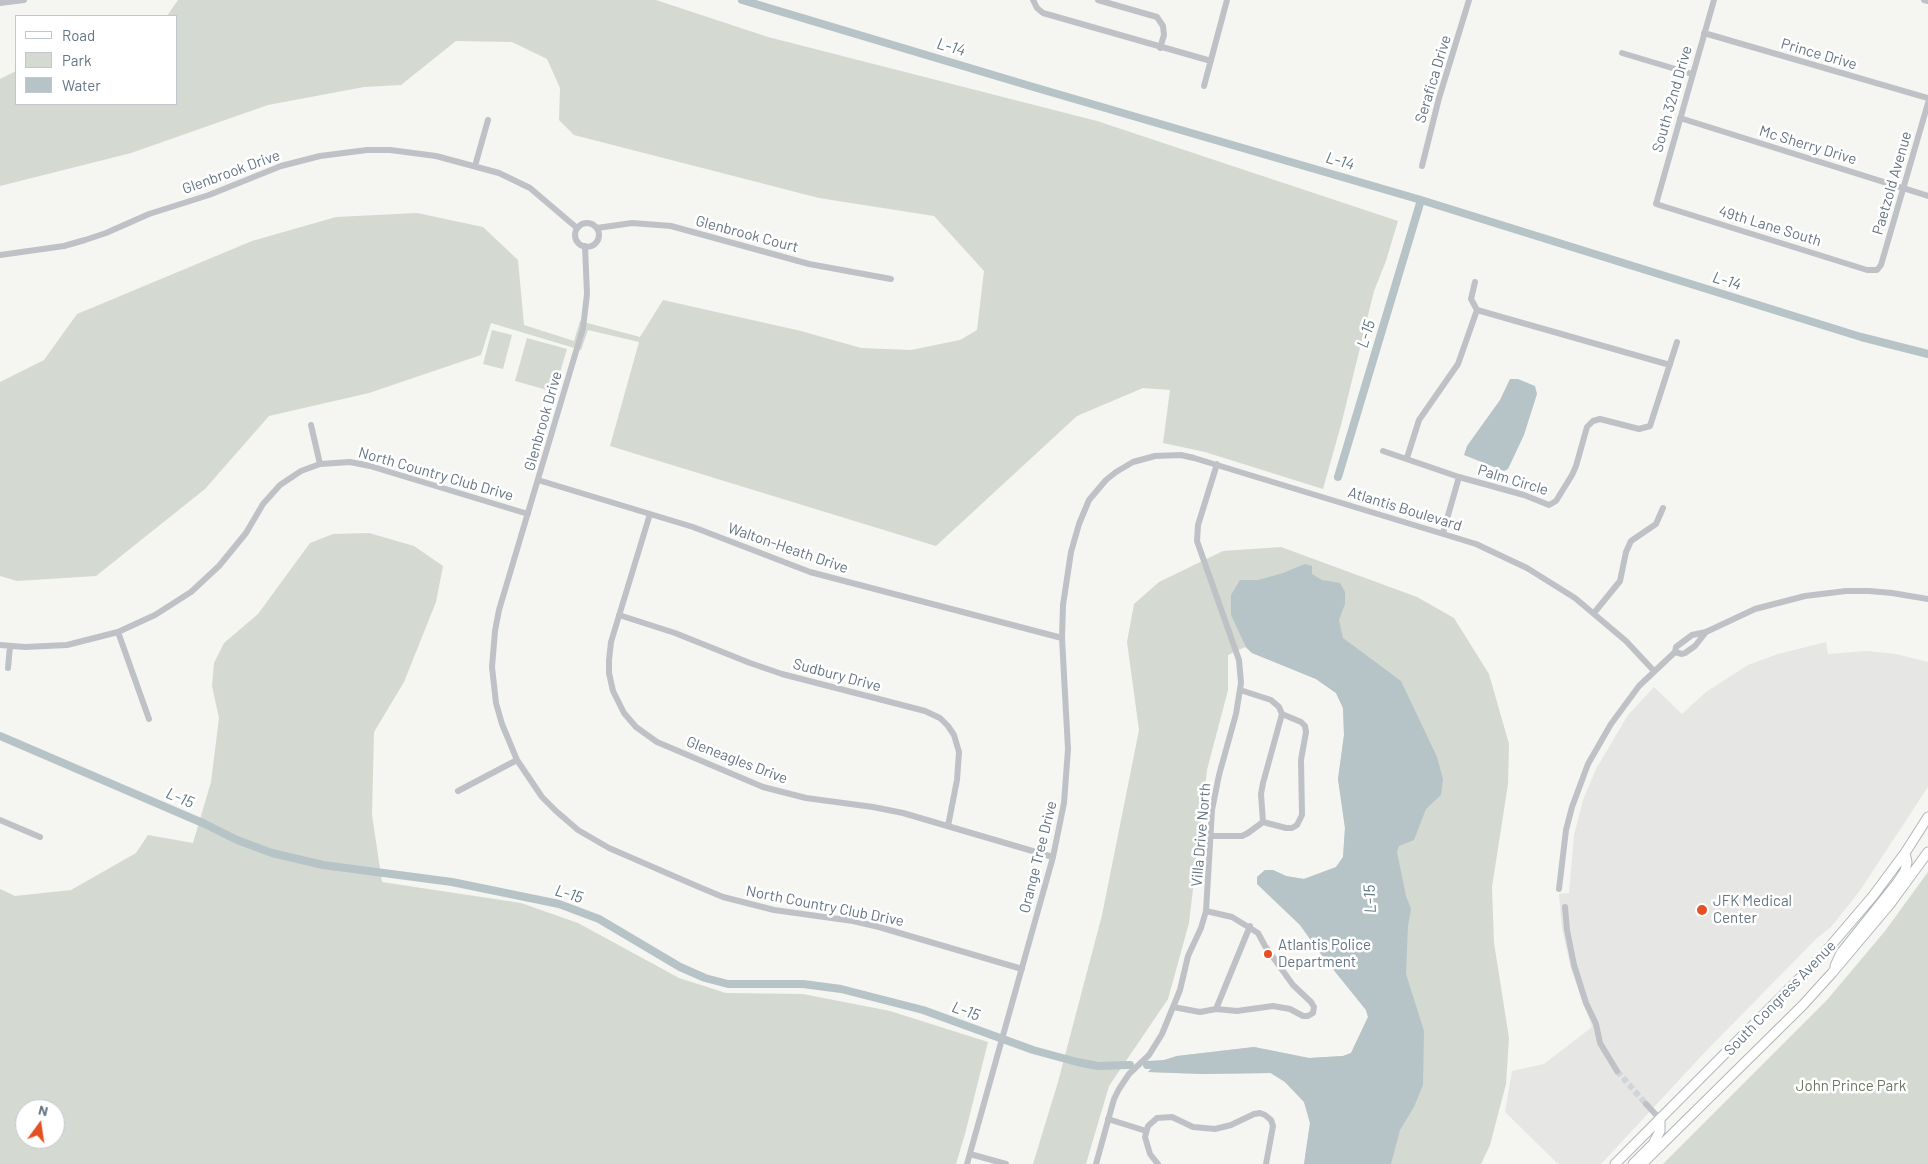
<!DOCTYPE html>
<style>
body{margin:0}
#map{position:relative;width:1928px;height:1164px;overflow:hidden;background:#f5f5f1;font-family:Barlow,sans-serif}
canvas{display:block}
.legend{position:absolute;left:15px;top:15px;width:162px;height:90px;box-sizing:border-box;background:#fff;border:1px solid #c1c8cd;margin:0;padding:6px 9px;list-style:none;font-size:15px;color:#647583}
.legend li{display:flex;align-items:center;gap:10px;height:25px}
.legend b{width:25px;border:1px solid #c1c8cd}
.north{position:absolute;left:15px;top:1099px;width:50px;height:50px;box-sizing:border-box;background:#fff;border:1px solid #c1c8cd;border-radius:50%;rotate:14deg;font-size:14px;font-weight:700;line-height:20px;text-align:center;color:#647583}
.north::after{content:'';display:block;margin:auto;width:18px;height:22px;background:#e45023;clip-path:polygon(50% 0,100% 100%,50% 72%,0 100%)}
</style>
<div id="map">
<canvas width="1928" height="1164"></canvas>
<ul class="legend">
<li><b style="height:6px;background:#fff"></b>Road</li>
<li><b style="height:14px;background:#d4dad1"></b>Park</li>
<li><b style="height:14px;background:#b6c3c7"></b>Water</li>
</ul>
<div class="north">N</div>
</div>
<script>
const g = document.querySelector('canvas').getContext('2d');
g.lineJoin = 'round';
function fillPath(path, color) { g.fillStyle = color; g.fill(path, 'evenodd'); }
const shape = rows => new Path2D(rows.map(r => 'M' + r).join(''));
function strokePath(path, color, width, dash) { g.strokeStyle = color; g.lineWidth = width; g.lineCap = dash ? 'butt' : 'round'; g.setLineDash(dash || []); g.stroke(path); }
function write(font, color, halo, rows, align = 'center') {
  g.font = font + ' Barlow,sans-serif'; g.lineWidth = 5; g.setLineDash([]); g.textBaseline = 'middle'; g.strokeStyle = halo; g.fillStyle = color; for (const [text, x, y, turn = 0] of rows) {
    g.save(); g.translate(x, y); g.rotate((+turn || 0) * Math.PI / 180); g.textAlign = isNaN(turn) ? turn : align; if (halo) g.strokeText(text, 0, 0); g.fillText(text, 0, 0); g.restore();
  }
}
fillPath(shape([
 [1826,642,1828,654,1867,651,1896,654,1928,662,1928,787,1859,892,1831,927,1817,938,1707,1050,1601,1164,1558,1164,1505,1112,1512,1071,1544,1064,1592,1027,1571,969,1562,929,1559,894,1569,893,1574,835,1583,800,1596,769,1628,715,1654,687,1682,714,1706,692,1748,665,1778,654]
]), '#e6e7e5');
fillPath(shape([
 [178,0,656,0,768,37,1097,121,1398,221,1386,261,1374,291,1341,425,1323,489,1205,452,1163,443,1170,390,1143,388,1077,416,936,546,610,446,639,342,588,330,581,350,491,323,481,355,369,393,269,416,205,489,96,576,17,581,0,576,0,382,44,360,77,314,252,241,336,217,417,213,483,227,518,260,524,325,574,341,580,321,640,337,663,300,801,331,861,348,911,350,960,340,977,330,984,271,934,216,819,198,574,135,559,120,560,88,547,59,512,42,456,41,401,85,364,87,268,105,131,153,0,186,0,79,16,71,16,104,176,104,176,16,167,16],
 [492,330,512,335,503,369,483,364],
 [527,338,567,349,554,392,515,381],
 [369,533,414,546,443,566,436,602,404,682,374,732,372,815,382,882,521,903,578,923,679,978,726,993,803,994,890,1011,988,1042,965,1134,956,1164,0,1164,0,889,15,896,71,890,136,853,148,835,193,843,211,782,219,718,212,686,214,663,224,643,258,614,310,543,333,534],
 [25,1109,55,1109,55,1139,25,1139],
 [1281,547,1417,597,1454,618,1489,674,1509,744,1508,784,1492,887,1494,943,1509,1038,1506,1084,1490,1145,1481,1164,1304,1164,1310,1123,1304,1102,1285,1082,1270,1073,1203,1074,1148,1072,1158,1062,1177,1056,1254,1047,1309,1058,1343,1056,1351,1053,1368,1017,1366,1010,1320,953,1300,925,1257,884,1257,877,1265,870,1273,870,1286,876,1304,879,1336,867,1343,857,1345,828,1338,779,1344,735,1343,708,1336,693,1316,679,1252,653,1245,647,1228,655,1228,690,1207,770,1189,923,1168,999,1109,1086,1086,1164,1033,1164,1058,1082,1102,915,1139,730,1127,642,1134,604,1159,582,1223,551],
 [1928,872,1928,1164,1663,1164,1827,1000,1885,931]
]), '#d4dad1');
fillPath(shape([
 [1510,379,1518,379,1535,386,1537,394,1524,435,1508,469,1504,471,1464,455,1467,446,1500,400],
 [1305,564,1312,566,1312,574,1322,580,1340,583,1345,592,1345,604,1339,620,1343,638,1401,681,1437,757,1443,779,1441,795,1426,809,1414,840,1399,846,1397,852,1406,896,1411,909,1408,926,1406,974,1424,1031,1423,1085,1414,1107,1400,1130,1391,1164,1304,1164,1310,1123,1304,1102,1285,1082,1271,1073,1203,1074,1148,1072,1158,1062,1177,1056,1254,1047,1309,1058,1343,1056,1351,1053,1368,1017,1366,1010,1320,953,1300,925,1257,884,1257,877,1265,870,1273,870,1286,876,1304,879,1336,867,1343,857,1345,828,1338,779,1344,735,1343,708,1336,693,1316,679,1252,653,1246,647,1231,615,1231,595,1240,580,1258,580,1283,573]
]), '#b6c3c7');
strokePath(shape([
 [742,0,1030,86,1421,200,1861,337,1928,354],
 [1338,477,1421,200],
 [0,736,205,824,237,840,272,853,323,865,452,882,559,904,599,919,680,967,705,978,728,984,803,984,841,989,923,1010,1033,1050,1077,1062,1098,1066,1130,1065],
 [1147,1065,1165,1064]
]), '#b6c3c7', 8);
strokePath(shape([
 [1617,1071,1646,1104]
]), '#d1d5d6', 6, [6, 3]);
const secondary = shape([
 [1835,966,1841,953,1897,883,1905,871,1907,862,1905,853],
 [1615,1164,1821,957,1873,896,1905,853,1928,817],
 [1633,1164,1653,1144,1660,1131,1660,1119],
 [1642,1164,1803,1005,1832,973,1890,904,1928,852]
]);
strokePath(secondary, '#b0b6ba', 11);
strokePath(shape([
 [1033,0,1037,8,1043,13,1211,61],
 [1098,0,1157,17,1163,26,1164,35,1160,48],
 [1714,0,1656,204,1867,270,1877,270,1881,265,1928,103],
 [1924,0,1928,1],
 [0,3,24,0],
 [1704,33,1928,98],
 [1622,53,1692,74],
 [1204,86,1227,0],
 [1680,118,1928,196],
 [475,166,488,120],
 [1422,166,1439,98,1469,0],
 '575 235a12 12 0 1 1 24 0a12 12 0 1 1-24 0Z',
 [597,228,632,223,671,226,809,264,891,279],
 [585,246,587,294,583,328,499,610,495,631,492,667,496,703,502,724,517,760,542,797,556,811,578,830,609,848,699,887,723,897,774,910,853,921,879,927,1022,969],
 [0,255,64,246,85,240,106,233,149,214,209,195,281,166,320,156,367,150,390,150,436,156,499,173,530,188,577,228],
 [1475,282,1471,299,1477,310,1670,365],
 [311,425,320,464],
 [1383,451,1459,477,1524,495,1549,505,1556,501,1572,475,1576,466,1587,427,1593,421,1600,419,1639,429,1650,426,1677,342],
 [1407,458,1419,420,1458,364,1477,310],
 [538,480,693,527,810,572,1062,638],
 [650,514,611,642,609,660,609,673,613,691,624,713,636,727,657,742,763,787,806,798,873,807,903,813,1053,857],
 [1443,533,1459,477],
 [1594,613,1620,581,1626,552,1631,541,1656,524,1663,508],
 [619,615,675,633,750,663,782,674,925,711,940,718,948,726,954,735,959,752,957,780,948,826],
 [118,632,149,719],
 [0,645,25,647,67,645,118,632,155,615,191,592,219,566,246,533,263,504,280,485,301,471,320,464,350,462,370,466,528,514],
 [1675,652,1682,654,1685,653,1695,646,1706,632],
 [8,668,10,646],
 [458,791,517,760],
 [0,820,40,837],
 [1263,822,1261,794,1263,783,1282,714],
 [1212,836,1242,836,1248,833,1263,822,1286,828,1292,828,1297,825,1302,815,1301,760,1306,732,1305,726,1301,722,1282,714,1279,707,1271,700,1240,690],
 [1559,889,1566,830,1572,807,1588,764,1611,724,1639,686,1675,652,1676,647,1692,635,1706,632,1755,609,1805,596,1846,591,1869,591,1892,593,1928,599],
 [1565,907,1567,930,1574,965,1586,1003,1596,1024,1600,1043,1617,1071],
 [1173,1007,1200,1012,1216,1009,1237,1011,1273,1006,1290,1009,1303,1016,1308,1016,1313,1013,1314,1007,1311,1002,1293,985,1265,946,1258,933,1232,917,1206,911],
 [1216,1009,1250,926],
 [1646,1104,1660,1119],
 [1108,1119,1146,1131],
 [970,1154,1006,1164],
 [967,1164,1053,857,1064,803,1068,749,1062,638,1063,605,1071,552,1079,524,1089,500,1106,480,1116,472,1133,462,1155,456,1181,455,1194,458,1476,544,1527,568,1575,598,1626,641,1654,671],
 [1096,1164,1114,1099,1119,1089,1129,1074,1149,1055,1162,1034,1180,990,1188,956,1201,928,1206,911,1212,810,1219,775,1236,714,1241,683,1239,660,1197,541,1198,525,1217,464],
 [1158,1164,1150,1154,1145,1137,1148,1126,1157,1118,1172,1117,1193,1127,1215,1129,1231,1125,1254,1114,1260,1113,1265,1115,1271,1120,1273,1126,1266,1164]
]), '#bec2c6', 6);
strokePath(secondary, '#fff', 9);
for (const [x, y, r, color] of [
 [1702,910,6,"#e45023"],
 [1268,954,5,"#e45023"]
]) { const dot = new Path2D(); dot.arc(x, y, r, 0, 2 * Math.PI); g.fillStyle = color; g.fill(dot); strokePath(dot, '#fff', 2); }
write('15px', '#647583', '#fff', [
 ["Prince Drive",1819,54,16],
 ["Serafica Drive",1433,79,-73],
 ["South 32nd Drive",1672,99,-74],
 ["Mc Sherry Drive",1808,145,17],
 ["Glenbrook Drive",231,172,-20],
 ["Paetzold Avenue",1892,183,-74],
 ["49th Lane South",1770,226,17],
 ["Glenbrook Court",747,234,15],
 ["Glenbrook Drive",543,421,-74],
 ["North Country Club Drive",436,474,16],
 ["Palm Circle",1513,480,17],
 ["Atlantis Boulevard",1405,509,17],
 ["Walton-Heath Drive",788,548,19],
 ["Sudbury Drive",837,675,15],
 ["Gleneagles Drive",737,760,21],
 ["Villa Drive North",1201,835,-85],
 ["Orange Tree Drive",1038,857,-76],
 ["North Country Club Drive",825,906,11],
 ["South Congress Avenue",1780,998,-46]
]);
write('15px', '#647583', '#fff', [
 ["JFK Medical",1713,901],
 ["Center",1713,918],
 ["Atlantis Police",1278,945],
 ["Department",1278,962]
], 'left');
write('15px', '#677a63', '#fff', [
 ["John Prince Park",1851,1086]
]);
write('italic 16px', '#5f7780', '#fff', [
 ["L-14",951,47,16],
 ["L-14",1340,161,16],
 ["L-14",1727,281,17],
 ["L-15",1366,334,-73],
 ["L-15",180,798,23],
 ["L-15",569,894,17],
 ["L-15",1370,899,-93],
 ["L-15",966,1011,20]
]);
</script>
